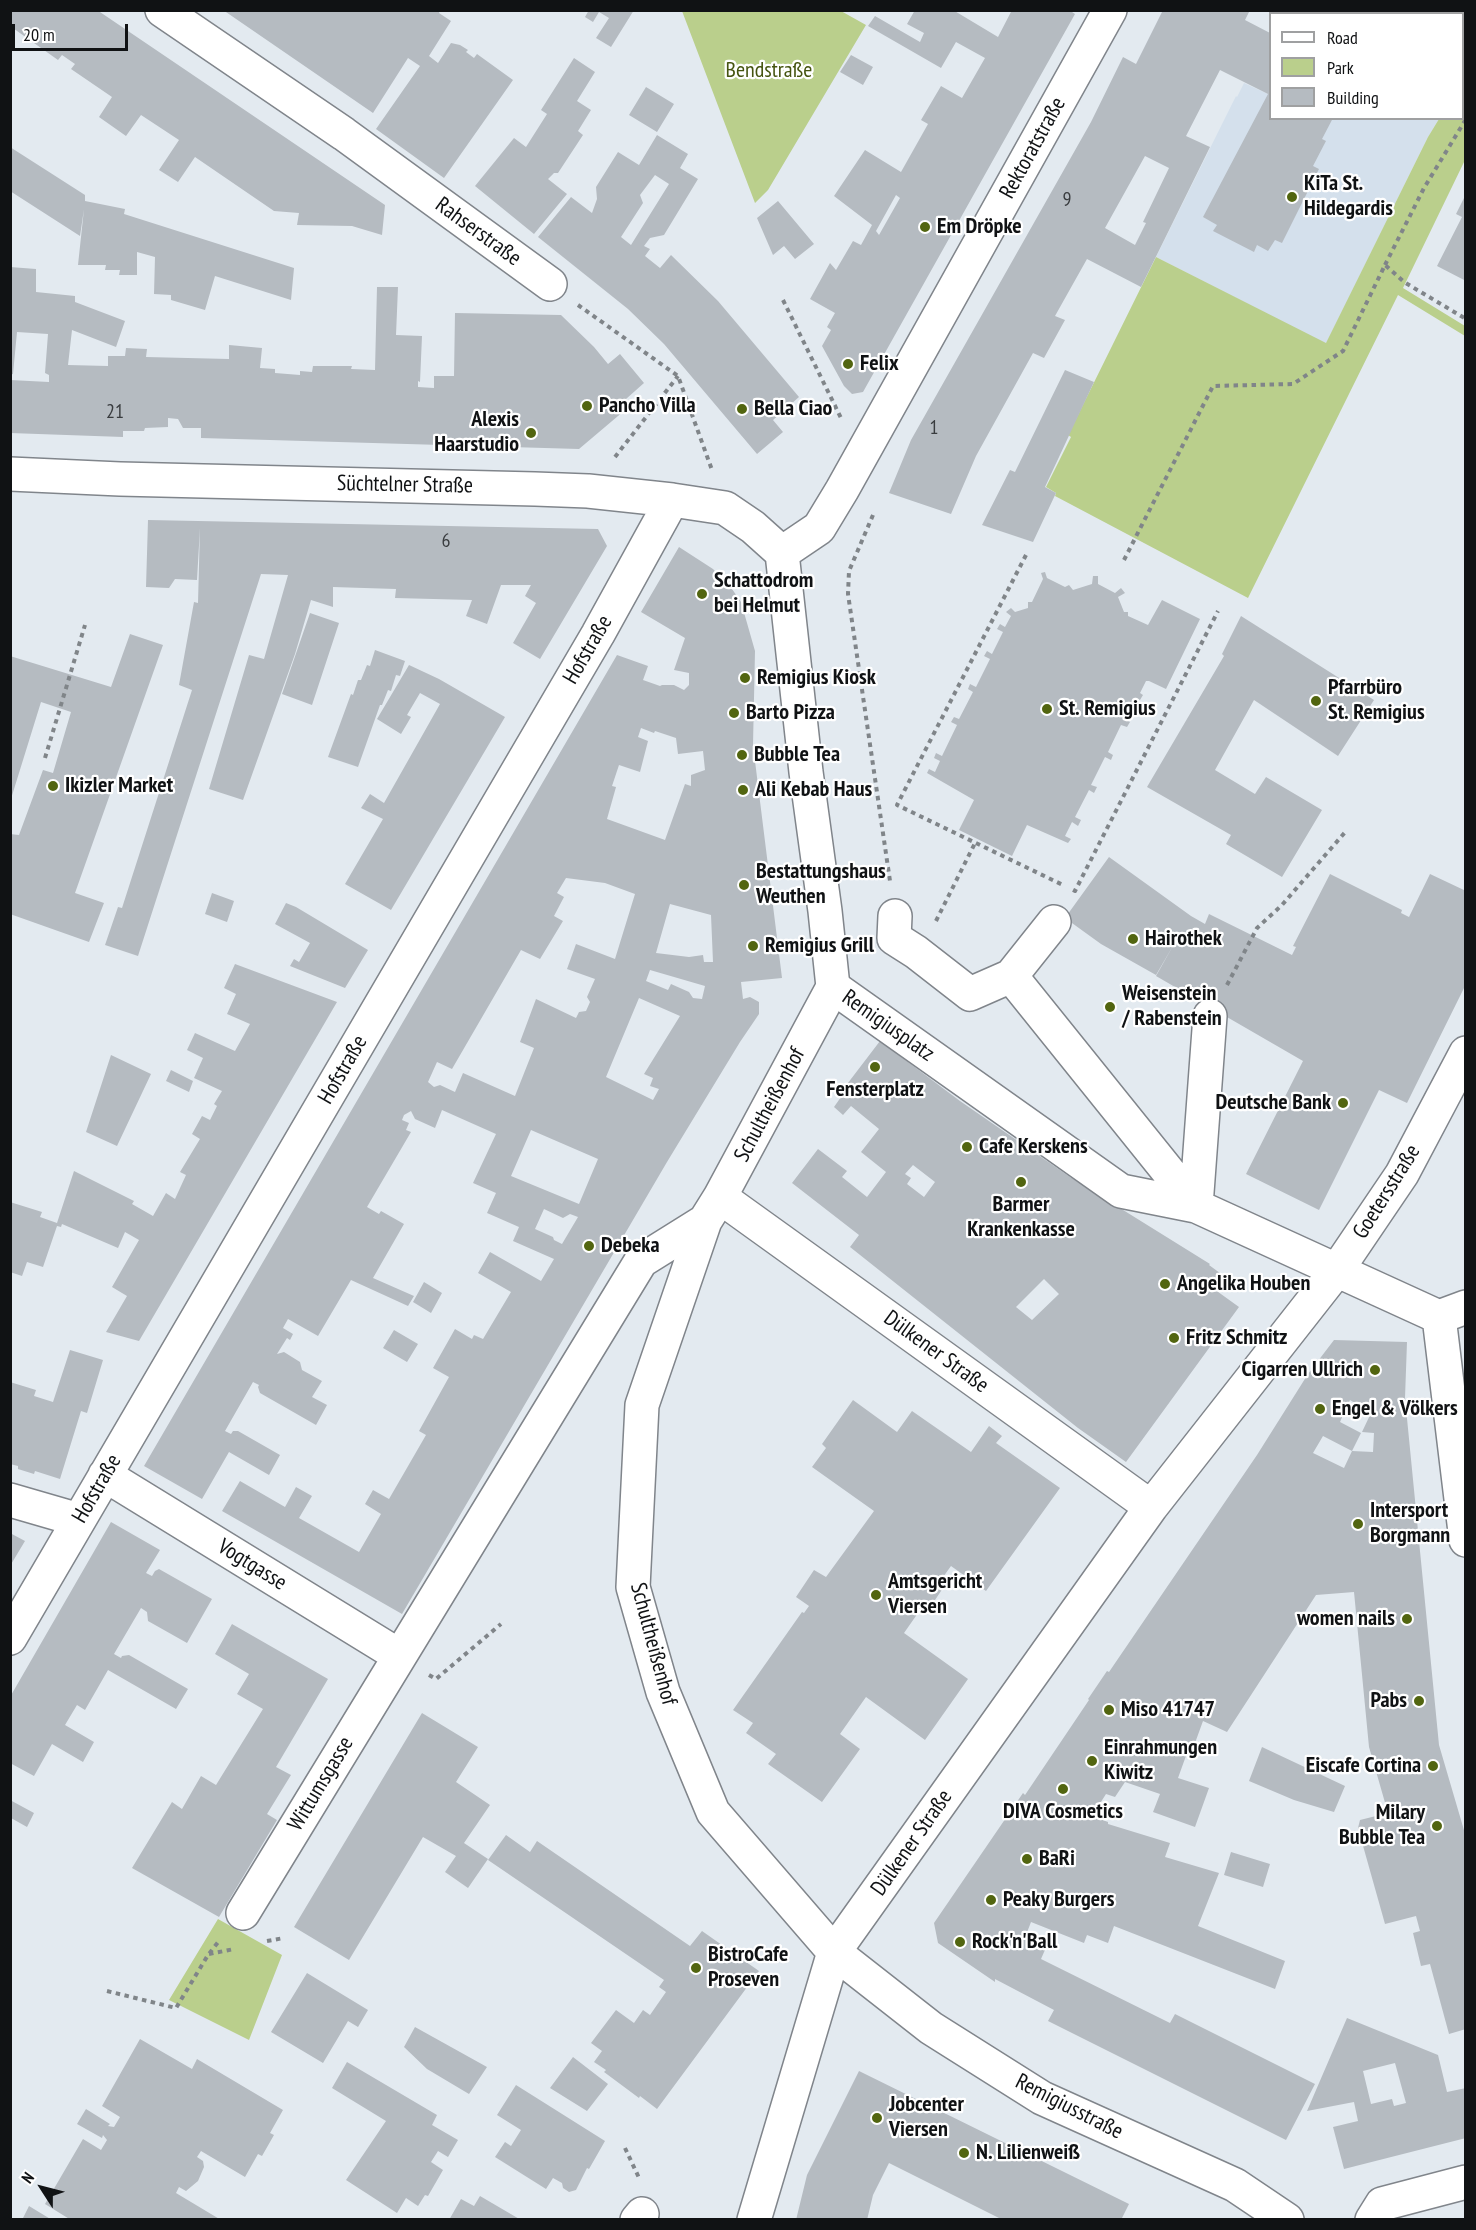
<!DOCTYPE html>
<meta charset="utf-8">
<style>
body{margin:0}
#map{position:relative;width:1476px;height:2230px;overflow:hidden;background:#e3eaf0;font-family:"PT Sans Narrow",sans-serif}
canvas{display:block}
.frame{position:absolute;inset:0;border:12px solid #101214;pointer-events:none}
.legend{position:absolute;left:1269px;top:12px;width:195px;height:108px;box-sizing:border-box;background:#fff;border:2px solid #9fa0a1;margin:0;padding:8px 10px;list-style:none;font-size:18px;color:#101214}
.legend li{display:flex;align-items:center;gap:12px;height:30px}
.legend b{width:30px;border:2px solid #9fa0a1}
.north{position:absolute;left:12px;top:2158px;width:60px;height:60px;-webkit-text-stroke:4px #fff;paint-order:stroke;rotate:306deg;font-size:16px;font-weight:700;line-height:24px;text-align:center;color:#101214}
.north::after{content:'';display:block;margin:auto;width:21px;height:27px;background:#101214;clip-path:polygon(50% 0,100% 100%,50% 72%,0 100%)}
.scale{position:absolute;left:12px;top:24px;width:116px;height:27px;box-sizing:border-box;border:3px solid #101214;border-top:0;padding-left:8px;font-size:18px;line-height:21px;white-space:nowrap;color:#101214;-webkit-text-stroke:4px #fff;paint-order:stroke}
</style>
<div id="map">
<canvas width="1476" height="2230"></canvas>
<div class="frame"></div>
<ul class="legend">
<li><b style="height:8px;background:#fff"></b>Road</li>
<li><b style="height:16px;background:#bacf8c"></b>Park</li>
<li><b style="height:16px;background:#b5bbc1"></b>Building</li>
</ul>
<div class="north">N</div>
<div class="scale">20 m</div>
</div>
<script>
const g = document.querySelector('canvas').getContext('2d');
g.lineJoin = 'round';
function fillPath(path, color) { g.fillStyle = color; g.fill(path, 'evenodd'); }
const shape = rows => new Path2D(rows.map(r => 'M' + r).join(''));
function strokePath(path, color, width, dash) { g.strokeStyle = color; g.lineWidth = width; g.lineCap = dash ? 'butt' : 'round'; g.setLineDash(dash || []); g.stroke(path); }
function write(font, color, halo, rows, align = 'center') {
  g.font = font + ' "PT Sans Narrow",sans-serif'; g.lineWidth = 4.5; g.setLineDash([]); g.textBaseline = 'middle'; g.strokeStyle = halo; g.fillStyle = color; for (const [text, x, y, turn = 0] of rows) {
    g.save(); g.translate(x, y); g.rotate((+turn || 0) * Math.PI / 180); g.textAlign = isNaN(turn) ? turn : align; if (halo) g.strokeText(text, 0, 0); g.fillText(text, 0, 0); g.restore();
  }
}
fillPath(shape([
 [1244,83,1268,94,1270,90,1270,118,1439,119,1428,137,1326,344,1156,257,1236,96,1237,97]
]), '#d4e0ec');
fillPath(shape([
 [682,11,841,11,866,25,768,190,755,203],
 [1465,74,1465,160,1403,288,1465,326,1465,336,1398,295,1248,598,1055,496,1056,493,1046,487,1071,437,1068,435,1156,257,1326,343,1428,137,1439,119,1462,118,1463,79],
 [218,1919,282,1955,249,2040,169,2000]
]), '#bacf8c');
fillPath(shape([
 [10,10,97,10,385,205,382,235,352,226,297,225,299,213,274,211,195,157,178,182,159,170,179,140,141,115,126,136,99,117,112,97,71,69,75,64,62,55,58,60,10,26],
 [223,10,440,10,439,13,451,21,429,56,438,63,451,43,460,45,468,50,466,52,474,58,477,54,513,80,444,178,376,129,420,66,408,58,373,113],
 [589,10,634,10,611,47,596,38,609,18,599,12,593,22,585,17],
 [915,10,953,10,998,37,1012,10,1069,10,1075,14,863,392,852,394,844,386,822,346,831,330,827,327,835,313,810,299,830,263,836,270,853,241,861,245,872,225,834,196,865,150,901,172,928,124,921,120,941,86,962,98,985,58,956,42,941,68,868,26,875,16,920,42,924,33,907,24],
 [896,195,900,198,879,235,876,231],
 [1163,10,1250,10,1245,20,1270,33,1270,118,1333,118,1322,139,1326,141,1313,166,1319,169,1282,243,1275,240,1268,251,1257,245,1254,252,1213,231,1217,225,1203,217,1268,94,1220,70,1186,136,1210,147,1141,287,1087,259,1055,316,1065,320,1044,358,1033,353,976,456,951,514,889,493,911,440,1091,122,1123,57,1136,64],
 [1145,156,1169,168,1143,222,1146,223,1135,245,1105,228],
 [1313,10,1383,10,1382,14,1311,14],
 [1383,10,1425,10,1423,14,1389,14],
 [851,55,873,67,863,85,840,72],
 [574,58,595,72,577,101,591,110,578,131,583,135,558,173,554,173,548,179,567,194,534,234,475,186,514,138,526,147,547,114,541,110],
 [646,87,674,104,657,132,629,115],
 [657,135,688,154,680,168,698,179,664,235,650,238,644,246,650,249,645,256,660,268,671,255,718,301,799,397,773,420,783,432,757,454,664,344,628,309,538,237,571,197,592,213,597,199,596,187,618,152,639,165],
 [655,175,669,184,631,245,621,237,643,203,640,195],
 [10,147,85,195,85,201,125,209,124,214,294,268,291,300,215,276,205,310,171,300,171,295,154,294,155,257,137,252,137,275,119,275,120,270,105,270,106,265,78,265,84,209,80,236,10,191],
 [1466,194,1466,281,1437,266,1462,217,1456,214],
 [778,201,814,244,795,259,784,246,773,255,757,218],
 [10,267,36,269,36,292,75,296,75,302,125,321,116,347,72,330,68,365,108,366,108,356,125,356,126,348,147,349,146,357,229,359,229,345,262,348,260,368,275,369,275,373,300,375,300,371,312,372,313,366,352,366,351,369,375,370,377,287,398,287,396,335,422,336,420,382,418,381,418,387,434,388,434,376,454,376,455,313,561,315,594,347,608,364,620,354,644,383,626,399,631,405,579,449,201,438,201,428,183,428,178,419,168,418,168,427,145,428,144,431,123,431,123,437,10,433,10,380,49,382,49,375,45,373,48,334,17,332,13,374,10,375],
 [1065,370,1094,382,1045,487,1056,493,1033,542,982,525,1010,470,1015,472],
 [148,520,598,529,607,546,540,659,513,643,536,603,525,596,531,585,501,585,487,624,466,616,472,600,395,598,396,589,333,587,333,607,311,600,295,654,243,800,209,789,249,655,264,659,288,575,261,574,138,956,105,945,118,907,122,908,192,690,179,685,194,602,198,603,200,528,197,580,175,579,169,588,146,587],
 [679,547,713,569,732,589,741,602,755,651,753,745,782,978,741,982,743,999,750,997,759,1002,759,1014,740,1042,667,1162,402,1614,222,1511,240,1481,285,1507,296,1487,312,1496,299,1518,359,1552,381,1514,365,1504,373,1490,389,1499,426,1435,419,1431,449,1377,433,1368,455,1329,472,1339,474,1335,483,1339,511,1292,478,1273,490,1252,541,1281,554,1259,513,1241,519,1227,487,1213,496,1193,473,1183,496,1134,442,1110,435,1128,415,1119,411,1111,404,1115,402,1120,409,1123,406,1130,411,1132,367,1207,379,1214,381,1211,404,1224,373,1278,414,1296,408,1306,351,1280,318,1336,288,1319,283,1328,293,1334,290,1340,287,1338,277,1354,284,1352,300,1362,302,1370,322,1381,312,1397,327,1405,316,1425,260,1393,258,1387,259,1385,253,1382,225,1431,231,1434,233,1431,238,1431,280,1455,269,1475,229,1452,202,1499,144,1466,617,655,648,666,643,680,660,686,662,685,674,685,684,690,689,685,689,673,674,670,685,638,641,612],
 [641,728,654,733,655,731,676,738,678,754,703,751,705,770,691,775,691,786,685,784,665,840,607,819,616,787,612,786,619,765,640,772,648,741,638,737],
 [566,878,605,883,635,894,615,959,576,944,567,969,595,979,587,997,590,1002,586,1011,579,1012,576,1018,536,999,520,1042,534,1048,515,1096,463,1073,455,1092,440,1085,434,1087,428,1082,437,1062,452,1069,521,950,540,959,563,921,554,916,564,897,557,893],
 [670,904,711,915,713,962,704,962,703,955,689,957,656,953],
 [650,970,705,986,702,999,693,998,689,992,671,984,668,990,646,981],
 [639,998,680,1016,644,1074,653,1078,650,1086,659,1089,653,1100,606,1077],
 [531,1130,598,1159,579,1204,511,1176],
 [544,1209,563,1218,570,1214,578,1217,562,1244,554,1240,553,1237,535,1229],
 [1045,572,1047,578,1065,587,1069,585,1073,590,1092,584,1093,576,1098,576,1098,584,1115,593,1121,588,1125,593,1118,597,1124,612,1128,612,1128,616,1148,625,1162,600,1200,619,1166,689,1149,681,1146,681,1140,693,1143,695,1140,700,1135,698,1124,719,1130,722,1127,727,1121,725,1108,752,1113,755,1111,760,1105,757,1091,785,1097,787,1094,793,1089,790,1075,817,1081,820,1078,826,1072,822,1065,836,1071,839,1068,843,1027,825,1012,856,959,830,974,800,927,773,929,769,935,772,940,761,934,758,936,753,942,756,957,725,951,722,954,717,959,719,973,692,968,689,970,684,976,687,990,659,984,656,987,651,992,654,1003,632,997,629,1000,624,1005,627,1011,616,1006,612,1011,608,1015,612,1028,608,1028,602,1032,602,1043,579,1041,573],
 [310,613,339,623,312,705,282,694],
 [1241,616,1374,700,1338,756,1254,700,1215,770,1255,794,1266,777,1322,810,1282,877,1226,844,1231,835,1147,787,1224,656,1222,654],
 [130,634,163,645,75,893,104,903,89,942,10,914,10,834,19,835,43,770,53,773,71,712,41,702,10,802,10,656,111,687],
 [375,650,405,661,400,676,396,675,391,691,388,690,382,705,380,705,358,767,328,757,351,694,353,695,358,680,361,680,367,665,370,666],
 [409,665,439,679,505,717,391,910,345,884,383,819,361,808,370,794,384,803,440,704,420,693,407,715,411,717,401,734,377,719],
 [1109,857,1191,916,1205,924,1209,914,1292,955,1296,947,1293,946,1330,874,1402,910,1401,913,1409,917,1430,874,1466,891,1466,984,1407,1103,1379,1090,1319,1210,1246,1174,1303,1061,1156,976,1174,944,1156,975,1101,944,1065,918],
 [212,893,234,901,227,922,205,914],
 [286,903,296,907,368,950,345,988,290,966,294,959,299,962,310,943,275,924],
 [235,964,337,1002,139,1341,106,1332,127,1296,112,1287,139,1240,125,1232,118,1248,62,1224,61,1227,57,1226,43,1267,27,1262,22,1276,10,1272,10,1202,42,1212,40,1217,57,1223,74,1171,134,1201,132,1204,153,1216,166,1193,175,1199,186,1175,180,1172,200,1139,192,1134,202,1116,210,1120,217,1106,214,1104,222,1091,194,1078,203,1058,187,1050,195,1033,235,1051,250,1024,227,1014,236,994,224,988],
 [880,1041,960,1101,1070,1177,1210,1264,1209,1265,1224,1276,1214,1289,1239,1307,1126,1462,1078,1428,850,1247,859,1235,792,1183,818,1149,847,1171,842,1177,867,1197,886,1172,861,1152,879,1129,851,1106,843,1115,834,1107,841,1097,838,1096],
 [913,1165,935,1182,924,1197,907,1184,911,1178,905,1174],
 [1044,1279,1059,1294,1032,1320,1016,1307],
 [111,1055,151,1074,117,1146,86,1132],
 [171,1070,193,1081,189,1092,166,1081],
 [424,1282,442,1293,431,1313,413,1302],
 [394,1330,418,1344,407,1362,383,1348],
 [1334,1340,1407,1342,1405,1398,1439,1745,1466,1837,1466,2029,1449,2034,1430,1964,1421,1966,1413,1933,1420,1931,1416,1916,1385,1924,1358,1828,1360,1820,1388,1813,1369,1747,1354,1592,1316,1595,1227,1732,1203,1721,1195,1743,1191,1742,1178,1778,1209,1788,1195,1827,1153,1812,1160,1794,1125,1782,1115,1797,1106,1794,1092,1816,1108,1822,1108,1824,1170,1843,1165,1857,1219,1873,1198,1926,1285,1961,1275,1989,1114,1926,1108,1943,1087,1935,1084,1943,1031,1922,1026,1935,1048,1943,1041,1959,1170,2023,1175,2014,1315,2084,1286,2140,1048,2021,1054,2010,995,1979,995,1982,938,1943,934,1923,1023,1793,1025,1795,1089,1700,1088,1699,1107,1671,1109,1672,1257,1455,1308,1374],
 [1350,1400,1371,1413,1362,1432,1374,1433,1373,1452,1352,1451,1344,1468,1313,1453,1323,1436,1352,1451,1361,1433,1340,1422,1344,1413,1338,1410,1342,1402,1348,1404],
 [70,1350,103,1360,87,1413,81,1411,60,1479,35,1471,34,1474,18,1469,18,1466,10,1464,10,1382,36,1390,34,1396,53,1402],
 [853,1400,897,1432,912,1411,971,1452,989,1426,1002,1436,996,1443,1060,1488,986,1591,951,1566,938,1584,943,1588,931,1606,925,1603,904,1633,968,1679,925,1740,866,1697,840,1734,860,1749,822,1802,768,1764,776,1754,746,1733,753,1723,733,1710,802,1612,804,1613,809,1606,796,1597,814,1570,826,1577,874,1511,812,1467,826,1448,822,1444],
 [111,1522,160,1550,146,1573,152,1576,155,1571,159,1569,212,1599,187,1643,148,1621,147,1612,141,1608,114,1654,121,1658,122,1656,129,1655,188,1689,176,1709,108,1670,85,1710,77,1705,65,1725,94,1742,83,1762,52,1744,34,1776,10,1763,10,1697],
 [10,1533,25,1541,10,1566],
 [232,1624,328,1679,276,1767,291,1775,267,1814,277,1820,219,1917,132,1868,172,1802,182,1809,201,1776,216,1785,263,1709,237,1694,249,1674,215,1654],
 [422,1713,478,1747,456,1782,490,1805,464,1843,488,1859,468,1888,445,1872,456,1856,423,1837,349,1960,294,1927],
 [1262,1747,1345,1786,1334,1812,1294,1800,1249,1781],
 [10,1800,34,1813,27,1827,11,1818],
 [506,1835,530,1852,537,1841,690,1946,702,1931,759,1971,657,2109,640,2096,639,2098,604,2072,606,2070,594,2062,602,2051,591,2043,616,2010,634,2023,643,2010,650,2015,666,1992,659,1987,664,1980,488,1860],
 [1231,1852,1270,1864,1263,1887,1224,1875],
 [307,1973,368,2010,358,2027,348,2021,323,2063,271,2032],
 [1347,2018,1438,2055,1447,2092,1466,2088,1466,2138,1344,2169,1333,2127,1358,2121,1354,2102,1307,2111],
 [1395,2063,1406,2103,1394,2106,1392,2099,1371,2104,1363,2071],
 [415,2027,487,2067,469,2094,427,2069,404,2047],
 [140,2039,192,2069,197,2059,283,2110,270,2133,274,2135,262,2156,258,2154,245,2177,201,2151,197,2157,203,2161,204,2167,198,2181,186,2191,179,2187,176,2193,221,2220,71,2220,45,2204,83,2139,101,2150,107,2140,103,2135,102,2138,77,2124,86,2109,110,2124,108,2126,114,2127,120,2117,102,2106],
 [573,2057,608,2084,587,2111,550,2088],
 [347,2062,437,2115,432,2125,458,2140,448,2157,438,2151,431,2162,443,2170,428,2196,425,2195,418,2206,406,2198,397,2213,346,2180,386,2121,332,2088],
 [859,2071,1129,2204,1121,2220,1003,2220,889,2163,873,2195,867,2220,796,2220,807,2175],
 [516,2085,605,2141,589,2169,587,2168,576,2190,569,2192,563,2188,562,2183,553,2178,546,2189,495,2157,505,2142,511,2146,521,2130,497,2115],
 [480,2196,521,2220,449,2220,461,2199,474,2206],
 [29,2206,52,2220,22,2220]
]), '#b5bbc1');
const pedestrian = shape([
 [895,916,894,938,916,952,970,994,1011,976,1196,1206,1439,1317,1466,1307],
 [1011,976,1054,922],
 [833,987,1121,1191,1196,1206,1210,1016],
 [1439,1317,1466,1540]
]);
const minor = shape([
 [162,10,344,134,550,284],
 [10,474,120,479,535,489,588,491,672,500,725,508,753,527,782,553],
 [782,553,806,772,825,911,833,987,720,1197,705,1221,642,1405,633,1587,663,1692,713,1812,834,1952,931,2028,1042,2098,1235,2185,1287,2220],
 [782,553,819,528,842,490,1110,10],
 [720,1197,1151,1507],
 [105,1475,398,1655],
 [10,1500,79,1520],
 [10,1638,598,634,672,500],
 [243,1913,641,1261,705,1221],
 [637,2220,642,2214],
 [754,2220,834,1952,1151,1507,1337,1270,1402,1174,1466,1053],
 [1372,2220,1382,2204,1466,2182]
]);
strokePath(pedestrian, '#80858b', 36);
strokePath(minor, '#80858b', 36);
strokePath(shape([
 [1385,265,1424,188,1466,119],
 [783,300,841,418],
 [578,305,678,376,712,470],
 [615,457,678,376],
 [873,515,849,571,848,594,890,881],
 [1026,555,897,805,1063,885],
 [1124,560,1213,386,1293,384,1343,351,1385,265,1404,282,1466,319],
 [45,758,85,625],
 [1073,890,1075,891,1218,611],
 [936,921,975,843],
 [1227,985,1257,928,1282,905,1347,830],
 [429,1675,436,1679,501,1624],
 [267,1941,284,1938],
 [209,1954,234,1949],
 [107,1991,176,2008,208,1955,219,1941],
 [625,2148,640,2180]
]), '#808589', 4, [4.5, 4.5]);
strokePath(pedestrian, '#fff', 33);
strokePath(minor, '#fff', 33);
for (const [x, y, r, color] of [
 [1292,197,6,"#526510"],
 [925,227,6,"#526510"],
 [848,364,6,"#526510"],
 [587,406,6,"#526510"],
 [742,409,6,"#526510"],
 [531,433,6,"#526510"],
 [702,594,6,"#526510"],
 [745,678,6,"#526510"],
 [1316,701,6,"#526510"],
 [1047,709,6,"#526510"],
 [734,713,6,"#526510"],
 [742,755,6,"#526510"],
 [53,786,6,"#526510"],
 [743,790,6,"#526510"],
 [744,885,6,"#526510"],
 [1133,939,6,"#526510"],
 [753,946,6,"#526510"],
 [1110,1007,6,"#526510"],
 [875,1067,6,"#526510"],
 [1343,1103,6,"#526510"],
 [967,1147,6,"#526510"],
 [1021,1182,6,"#526510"],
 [589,1246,6,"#526510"],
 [1165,1284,6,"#526510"],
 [1174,1338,6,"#526510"],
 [1375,1370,6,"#526510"],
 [1320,1409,6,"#526510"],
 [1358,1524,6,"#526510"],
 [876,1595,6,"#526510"],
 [1407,1619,6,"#526510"],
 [1419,1701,6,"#526510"],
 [1109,1710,6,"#526510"],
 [1092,1761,6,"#526510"],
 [1433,1766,6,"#526510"],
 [1063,1789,6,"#526510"],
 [1437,1826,6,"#526510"],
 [1027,1859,6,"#526510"],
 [991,1900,6,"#526510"],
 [960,1942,6,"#526510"],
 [696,1968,6,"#526510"],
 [877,2118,6,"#526510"],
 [964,2153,6,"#526510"]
]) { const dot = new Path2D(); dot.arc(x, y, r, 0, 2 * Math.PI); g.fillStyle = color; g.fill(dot); strokePath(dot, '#fff', 2); }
write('20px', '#393c3f', null, [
 ["9",1067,200],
 ["21",115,412],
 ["1",934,428],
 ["6",446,541]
]);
write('22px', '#455410', '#fff', [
 ["Bendstraße",769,71]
]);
write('22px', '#101214', '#fff', [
 ["Rektoratstraße",1033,148,-61],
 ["Rahserstraße",478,232,36],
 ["Süchtelner Straße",405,485,1],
 ["Hofstraße",588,650,-60],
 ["Remigiusplatz",888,1026,35],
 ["Hofstraße",343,1070,-60],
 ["Schultheißenhof",770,1105,-62],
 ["Goetersstraße",1387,1192,-58],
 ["Dülkener Straße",936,1352,36],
 ["Hofstraße",97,1489,-60],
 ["Vogtgasse",252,1565,32],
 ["Schultheißenhof",653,1644,75],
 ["Wittumsgasse",321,1784,-59],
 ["Dülkener Straße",912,1843,-55],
 ["Remigiusstraße",1069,2107,27]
]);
write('bold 22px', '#101214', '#fff', [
 ["KiTa St.",1304,184],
 ["Hildegardis",1304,209],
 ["Em Dröpke",937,227],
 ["Felix",860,364],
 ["Pancho Villa",599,406],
 ["Bella Ciao",754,409],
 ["Alexis",519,420,"right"],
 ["Haarstudio",519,445,"right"],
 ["Schattodrom",714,581],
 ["bei Helmut",714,606],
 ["Remigius Kiosk",757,678],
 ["Pfarrbüro",1328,688],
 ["St. Remigius",1328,713],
 ["St. Remigius",1059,709],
 ["Barto Pizza",746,713],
 ["Bubble Tea",754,755],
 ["Ikizler Market",65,786],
 ["Ali Kebab Haus",755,790],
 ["Bestattungshaus",756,872],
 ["Weuthen",756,897],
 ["Hairothek",1145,939],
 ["Remigius Grill",765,946],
 ["Weisenstein",1122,994],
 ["/ Rabenstein",1122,1019],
 ["Fensterplatz",875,1090,"center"],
 ["Deutsche Bank",1331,1103,"right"],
 ["Cafe Kerskens",979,1147],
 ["Barmer",1021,1205,"center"],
 ["Krankenkasse",1021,1230,"center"],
 ["Debeka",601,1246],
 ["Angelika Houben",1177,1284],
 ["Fritz Schmitz",1186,1338],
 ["Cigarren Ullrich",1363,1370,"right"],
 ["Engel & Völkers",1332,1409],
 ["Intersport",1370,1511],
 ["Borgmann",1370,1536],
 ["Amtsgericht",888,1582],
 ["Viersen",888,1607],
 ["women nails",1395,1619,"right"],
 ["Pabs",1407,1701,"right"],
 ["Miso 41747",1121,1710],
 ["Einrahmungen",1104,1748],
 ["Kiwitz",1104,1773],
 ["Eiscafe Cortina",1421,1766,"right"],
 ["DIVA Cosmetics",1063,1812,"center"],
 ["Milary",1425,1813,"right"],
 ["Bubble Tea",1425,1838,"right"],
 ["BaRi",1039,1859],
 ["Peaky Burgers",1003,1900],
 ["Rock'n'Ball",972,1942],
 ["BistroCafe",708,1955],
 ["Proseven",708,1980],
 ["Jobcenter",889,2105],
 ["Viersen",889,2130],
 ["N. Lilienweiß",976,2153]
], 'left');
</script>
